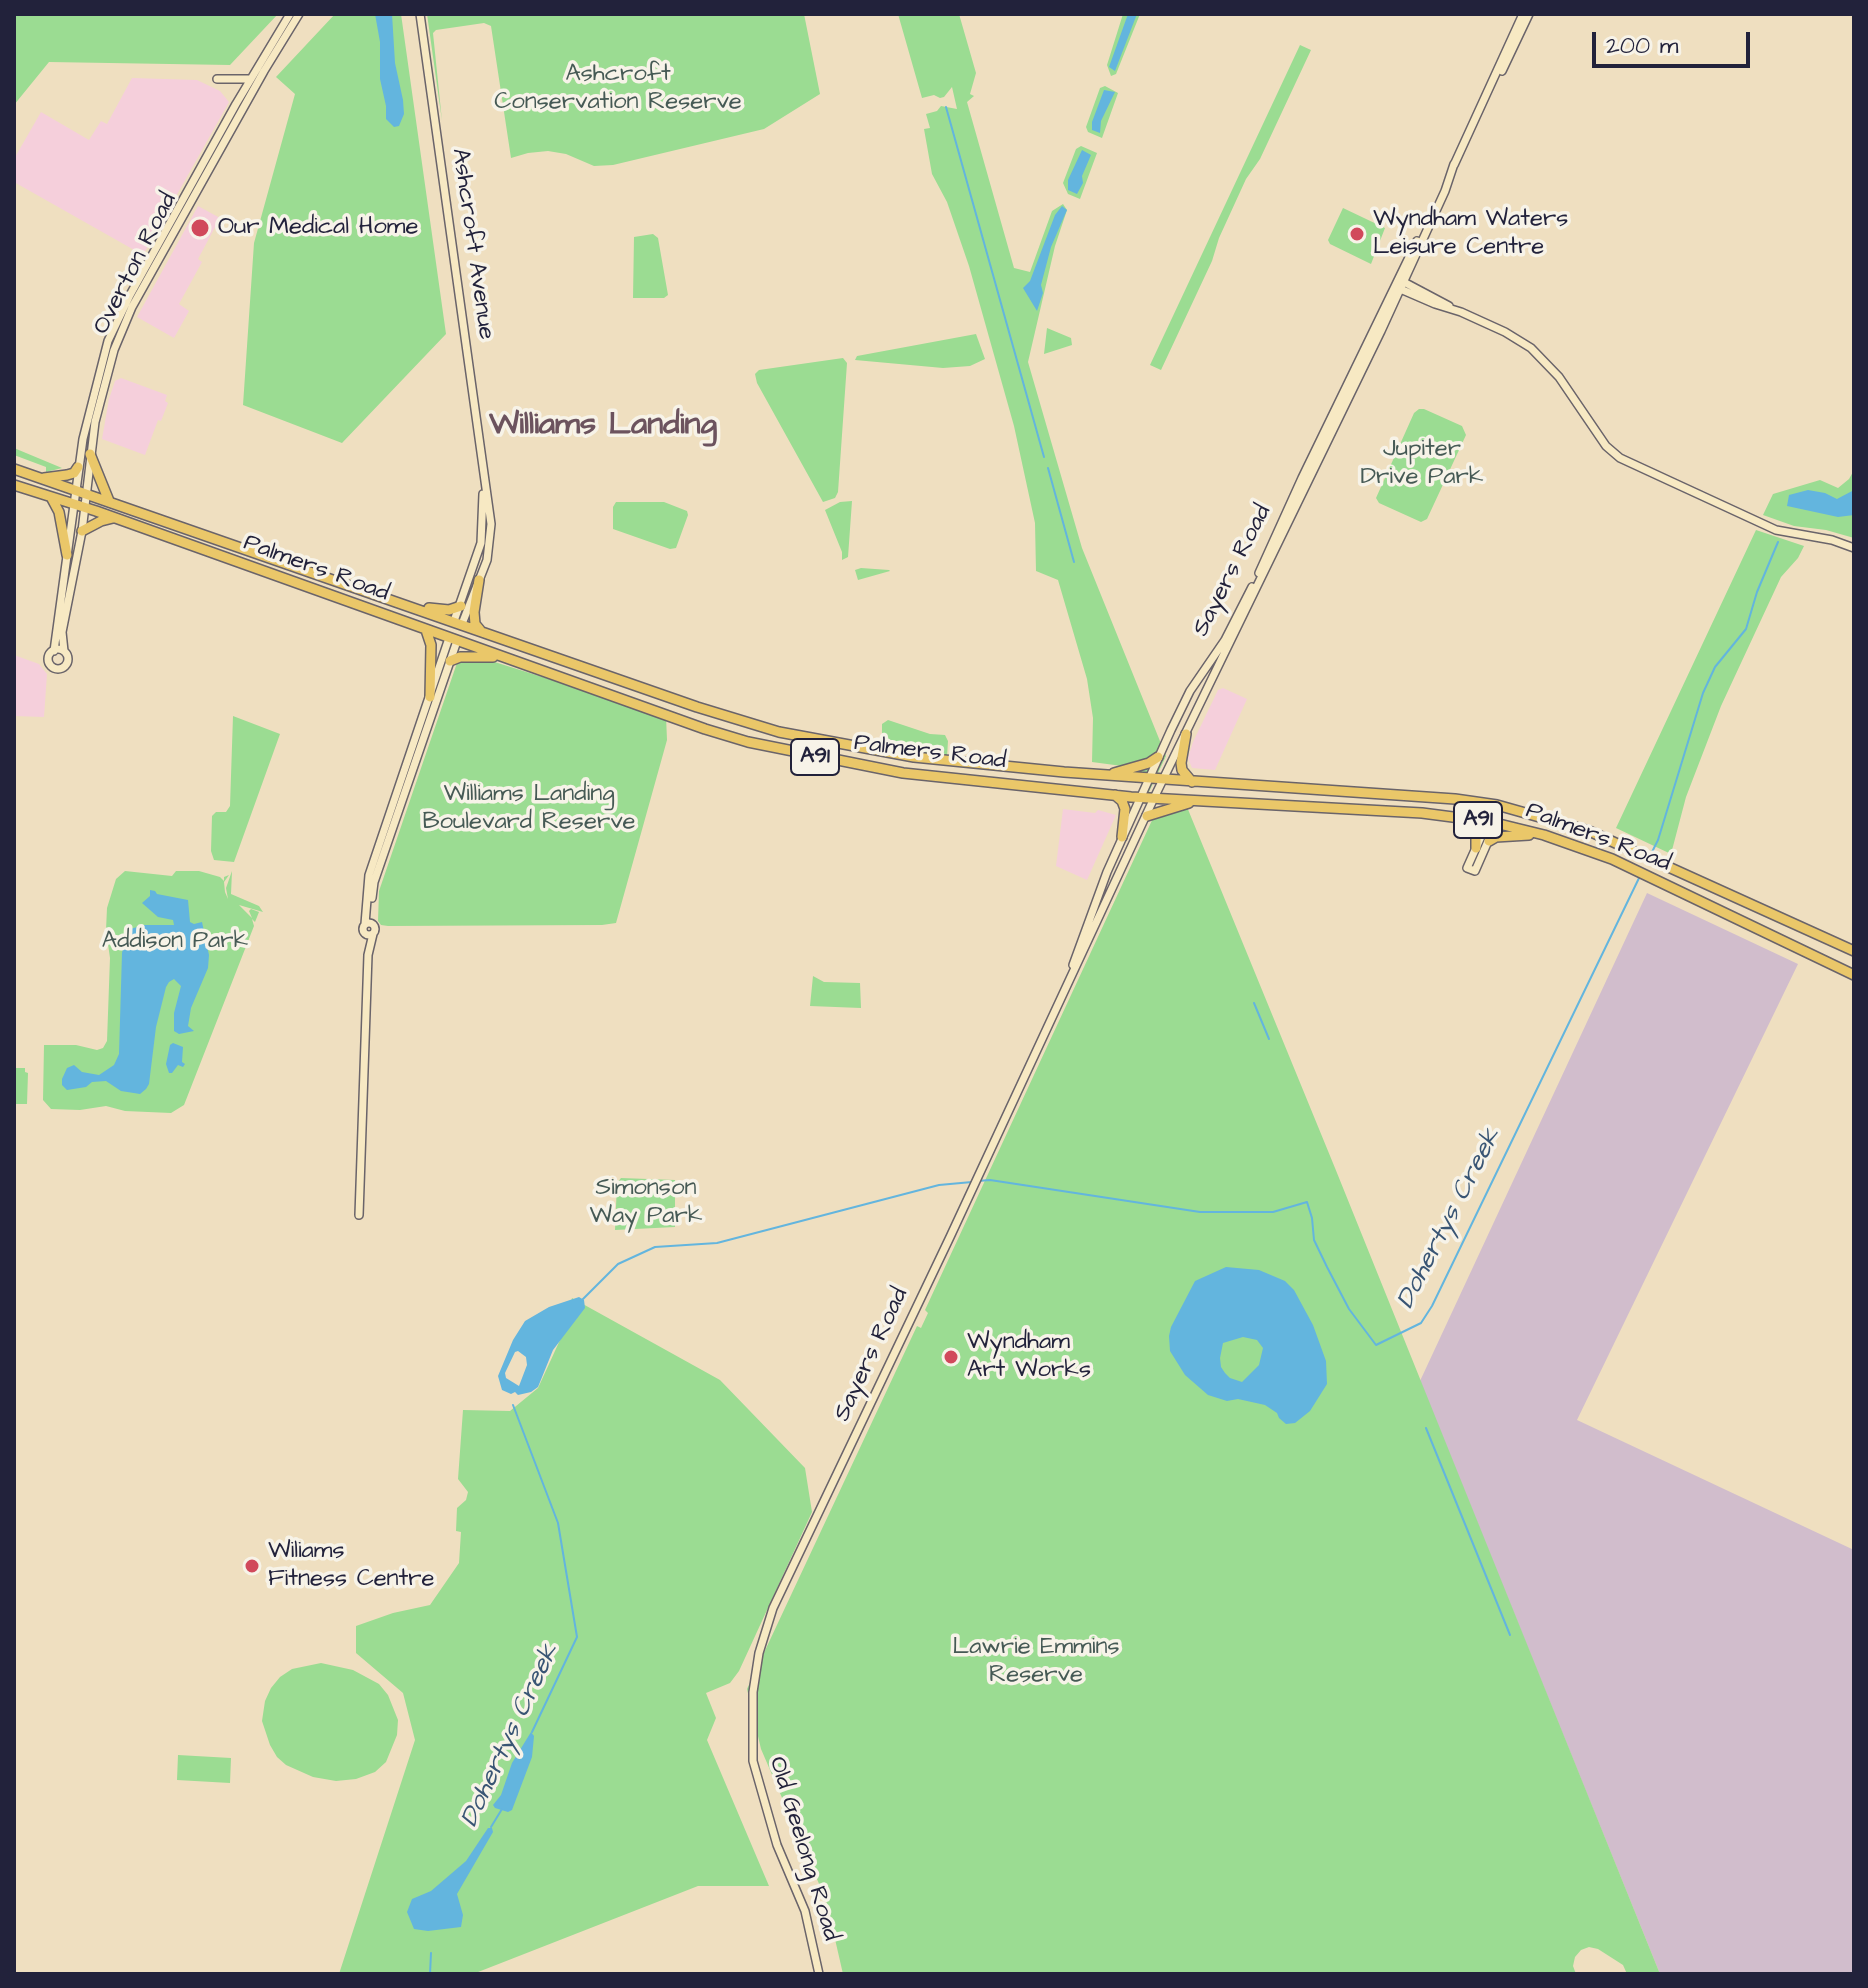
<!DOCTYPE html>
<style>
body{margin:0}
#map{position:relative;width:1868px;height:1988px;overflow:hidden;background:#efdfc0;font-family:"Architects Daughter",sans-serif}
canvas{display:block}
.frame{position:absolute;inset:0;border:16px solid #22223b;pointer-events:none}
.scale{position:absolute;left:1592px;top:32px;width:158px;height:36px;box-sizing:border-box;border:4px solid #22223b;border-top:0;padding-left:10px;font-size:24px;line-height:28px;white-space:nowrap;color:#22223b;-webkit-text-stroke:6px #f7f3e8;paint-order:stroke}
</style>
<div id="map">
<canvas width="1868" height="1988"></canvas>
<div class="frame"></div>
<div class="scale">200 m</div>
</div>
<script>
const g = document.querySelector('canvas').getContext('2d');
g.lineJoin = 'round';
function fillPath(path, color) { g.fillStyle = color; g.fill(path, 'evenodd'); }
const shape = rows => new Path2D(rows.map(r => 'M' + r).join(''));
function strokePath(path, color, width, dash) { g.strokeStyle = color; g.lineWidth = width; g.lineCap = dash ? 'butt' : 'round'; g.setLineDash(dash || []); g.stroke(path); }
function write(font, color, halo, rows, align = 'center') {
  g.font = font + ' "Architects Daughter",sans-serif'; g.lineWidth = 7; g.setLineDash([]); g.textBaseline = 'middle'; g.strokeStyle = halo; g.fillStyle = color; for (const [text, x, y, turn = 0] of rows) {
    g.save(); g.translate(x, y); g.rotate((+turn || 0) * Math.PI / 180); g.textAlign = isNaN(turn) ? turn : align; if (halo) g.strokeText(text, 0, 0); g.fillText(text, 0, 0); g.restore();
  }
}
fillPath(shape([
 [132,78,197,80,220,91,229,102,143,255,14,182,14,159,41,112,89,140,101,121,107,124],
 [198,206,220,218,198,259,202,262,179,304,189,311,174,338,137,317],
 [121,378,167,395,165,401,168,403,161,421,158,420,145,455,102,439,109,399,115,381],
 [14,655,39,664,47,674,44,717,14,716],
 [1223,688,1247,699,1215,770,1192,768,1188,758,1193,742,1218,690],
 [1063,809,1095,813,1098,810,1116,815,1087,880,1056,866]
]), '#f5cfdb');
fillPath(shape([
 [1647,893,1798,964,1577,1420,1854,1550,1854,1974,1660,1974,1420,1381]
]), '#d1bdcc');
fillPath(shape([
 [14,14,278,14,230,65,49,62,14,105],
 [335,14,401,14,446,334,342,443,243,405,254,243,295,94,276,77],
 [427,14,804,14,820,94,764,129,613,165,594,166,566,154,548,151,528,153,511,158,491,26,484,23,436,30,433,33,442,121],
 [898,14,959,14,976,73,970,94,974,96,967,102,1014,268,1030,272,1052,211,1063,204,1067,210,1055,246,1028,362,1082,548,1166,756,1148,794,1135,763,1122,766,1092,762,1093,718,1087,679,1058,580,1036,571,1035,523,1014,426,969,266,947,202,932,174,924,129,930,128,926,114,937,111,941,106,957,109,952,87,944,97,940,98,934,95,922,98],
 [1123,14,1140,14,1116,74,1111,76,1107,65],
 [1300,45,1311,50,1260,159,1246,179,1219,238,1212,261,1161,370,1150,365],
 [1105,86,1118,93,1102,138,1088,132,1086,127,1100,88],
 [1081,146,1097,153,1080,199,1068,194,1063,183,1076,149],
 [1343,208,1385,228,1371,264,1330,244,1328,240],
 [653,234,658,238,668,295,664,298,633,298,634,237],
 [1047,328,1071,338,1072,345,1044,354],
 [976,334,985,359,970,366,943,368,855,360,857,356],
 [843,358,847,363,838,492,835,498,823,502,757,383,755,374,759,370],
 [1424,409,1462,426,1466,435,1427,519,1421,522,1379,503,1376,498,1414,413,1419,409],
 [14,448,62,468,46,472,46,467,14,455],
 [1854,470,1854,538,1826,530,1794,526,1763,515,1773,494,1820,480,1838,488,1849,479],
 [852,501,848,557,842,560,842,552,825,510,840,502],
 [616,502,664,502,687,511,688,515,676,548,670,549,613,529,613,507],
 [1756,530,1804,546,1798,558,1781,577,1721,706,1686,797,1671,854,1616,828],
 [861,568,889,570,890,571,858,580,855,570],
 [482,658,666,716,667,740,616,923,602,925,388,926,381,925,378,921,379,891,458,660],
 [233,716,280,734,234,862,214,860,211,851,212,816,216,812,226,812,230,806],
 [888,720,930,734,945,735,948,741,947,757,886,749,882,747,882,724],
 [1187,807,1335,1168,1660,1974,1627,1974,1623,1965,1598,1949,1589,1947,1581,1950,1575,1957,1573,1966,1576,1974,843,1974,826,1900,761,1749,747,1689,917,1326,921,1328,928,1313,925,1310,1154,816],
 [125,871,172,876,176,871,199,871,220,877,224,881,224,877,229,875,224,882,225,892,228,899,226,888,232,871,231,894,259,906,263,912,239,905,252,918,249,911,251,909,259,912,255,922,252,919,254,926,184,1105,171,1113,125,1111,106,1106,80,1110,51,1109,43,1100,44,1045,76,1045,97,1050,103,1048,107,1041,110,958,106,930,107,908,116,879],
 [813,976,824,982,860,983,861,1008,810,1006],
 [14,1068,25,1068,25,1072,28,1073,27,1104,14,1104],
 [621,1178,675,1180,675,1227,615,1230,617,1183],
 [572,1298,720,1380,805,1468,812,1512,739,1671,730,1683,706,1693,716,1718,707,1740,769,1886,698,1886,473,1974,339,1974,415,1740,403,1693,356,1653,356,1626,393,1613,430,1605,459,1563,461,1532,456,1531,457,1508,466,1500,468,1492,458,1479,463,1410,510,1411,538,1388,560,1340],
 [321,1663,353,1670,379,1684,388,1695,398,1720,397,1735,386,1762,375,1772,356,1779,336,1781,313,1777,286,1765,277,1757,270,1745,262,1721,265,1701,271,1688,280,1677,292,1669],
 [178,1755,231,1758,230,1783,177,1780]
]), '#9bdc92');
fillPath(shape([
 [375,14,392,14,395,63,403,100,404,114,399,126,394,127,386,119,386,106,380,79,380,42],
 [1128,14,1137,14,1115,71,1109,67],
 [1104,90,1115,92,1101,121,1100,133,1092,130,1092,122],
 [1082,150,1091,155,1082,176,1083,183,1077,194,1068,190,1068,180],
 [1062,206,1067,210,1051,247,1041,285,1043,293,1037,311,1023,288,1030,281,1055,215],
 [1808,490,1825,493,1837,499,1854,490,1854,515,1838,517,1787,506,1789,495],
 [150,890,155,891,157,894,188,900,190,922,194,924,202,922,209,955,208,968,191,1008,188,1026,194,1031,179,1034,174,1031,174,1013,181,986,174,979,169,982,166,987,156,1027,149,1084,146,1089,140,1094,121,1091,106,1081,92,1082,86,1087,67,1090,62,1085,62,1079,67,1068,74,1065,82,1072,99,1075,114,1065,119,1054,122,953,127,930,144,925,174,925,173,920,158,917,142,903,150,896],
 [173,1043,183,1047,182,1062,185,1064,183,1067,178,1065,172,1073,169,1073,166,1064,170,1045],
 [1226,1267,1259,1270,1285,1281,1294,1290,1313,1325,1326,1361,1327,1384,1310,1411,1295,1423,1286,1424,1279,1418,1277,1413,1265,1405,1238,1399,1227,1401,1208,1395,1185,1375,1170,1351,1169,1336,1171,1327,1195,1281],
 [1243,1337,1257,1340,1263,1348,1259,1365,1242,1382,1230,1378,1225,1373,1221,1367,1220,1358,1223,1343],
 [579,1297,584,1300,585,1308,553,1350,538,1387,531,1392,518,1395,515,1392,511,1394,502,1390,498,1376,513,1340,525,1321,549,1307],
 [518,1351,526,1357,527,1365,519,1386,506,1378,505,1373,515,1352],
 [531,1732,534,1736,532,1757,512,1810,508,1812,495,1808,493,1805,501,1795,512,1763],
 [488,1828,492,1828,493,1832,457,1894,463,1915,461,1927,428,1931,414,1929,407,1912,412,1899,431,1891,466,1861]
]), '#63b5de');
strokePath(shape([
 [946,107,1044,457],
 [1048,468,1074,562],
 [1650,856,1658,840,1703,693,1715,667,1746,629,1757,592,1778,542],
 [1254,1003,1269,1039],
 [978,1181,990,1180,1200,1212,1273,1212,1307,1202,1312,1218,1314,1240,1327,1267,1349,1309,1376,1345,1421,1323,1432,1306,1640,876],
 [581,1301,618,1264,655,1247,717,1243,939,1185,972,1182],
 [513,1405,558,1523,577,1637,532,1732],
 [1426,1428,1510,1635],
 [491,1827,502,1809],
 [430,1974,431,1953]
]), '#63b5de', 2);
const secondary = shape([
 [420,14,491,524,487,560,462,624],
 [1502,71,1529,14],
 [217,79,250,79],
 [1454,165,1523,14],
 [1400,280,1449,306],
 [1398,288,1435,304,1461,312,1505,332,1531,348,1559,377,1606,446,1620,458,1776,530,1832,540,1854,548],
 [1259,573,1302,478,1417,241],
 [454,621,481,543,483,494],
 '48 659a10 10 0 1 1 20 0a10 10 0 1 1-20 0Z',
 [54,651,83,439,108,341,130,295,236,104,290,14],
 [64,651,62,632,82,531,95,422,114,350,132,307,264,71,299,14],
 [1488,821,1467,868,1475,871,1496,823],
 [372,898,374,882,457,641],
 '363 929a6 6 0 1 1 12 0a6 6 0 1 1-12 0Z',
 [365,924,369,875,449,638],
 [1073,965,1107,872,1171,730,1190,691,1225,640,1252,587],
 [359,1215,368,955,373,934],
 [819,1974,805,1911,777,1845,753,1761,753,1692,759,1653,773,1608,950,1237,1154,798,1381,331,1445,191,1454,164]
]);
const highway = shape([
 [90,454,109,501],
 [14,469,697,707,779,732,914,757,1064,772,1455,799,1497,805,1589,831,1854,951],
 [44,478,67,475,74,473,78,467],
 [14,485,96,511,705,729,748,742,903,773,1131,797,1422,813,1491,822,1544,835,1612,859,1854,975],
 [51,497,59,512,67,555],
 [82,531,101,521,113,518],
 [479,580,474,612,475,624,480,630],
 [429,608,449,610,461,606],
 [426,630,431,645,430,697],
 [450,661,460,657,493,657],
 [1186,734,1181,763,1182,770,1192,782],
 [1114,773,1149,763,1158,757],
 [1115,795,1122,801,1125,809,1122,837],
 [1147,816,1189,803],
 [1469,819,1476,828,1476,848],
 [1489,841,1496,837,1529,835]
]);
strokePath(secondary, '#6a646a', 10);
strokePath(highway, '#6a646a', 12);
strokePath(secondary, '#f7e9c3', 7);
strokePath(highway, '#eac769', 9);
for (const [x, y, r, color] of [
 [200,228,10,"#d1495b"],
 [1357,234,8,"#d1495b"],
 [951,1357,8,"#d1495b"],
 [252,1566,8,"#d1495b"]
]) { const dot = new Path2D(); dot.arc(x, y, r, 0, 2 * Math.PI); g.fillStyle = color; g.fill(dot); strokePath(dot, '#f7f3e8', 3); }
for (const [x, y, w] of [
 [815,757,48],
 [1478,820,48]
]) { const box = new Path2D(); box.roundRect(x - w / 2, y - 18, w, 36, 6); g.fillStyle = '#f7f3e8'; g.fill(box); strokePath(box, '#22223b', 2); }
write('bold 22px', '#22223b', null, [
 ["A91",815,757],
 ["A91",1478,820]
]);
write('24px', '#465a55', '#f7f3e8', [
 ["Ashcroft",618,75],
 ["Conservation Reserve",618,103],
 ["Jupiter",1422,450],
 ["Drive Park",1422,478],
 ["Williams Landing",529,795],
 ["Boulevard Reserve",529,823],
 ["Addison Park",175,942],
 ["Simonson",646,1189],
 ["Way Park",646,1217],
 ["Lawrie Emmins",1036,1648],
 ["Reserve",1036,1676]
]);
write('24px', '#22223b', '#f7f3e8', [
 ["Wyndham Waters",1373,220],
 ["Leisure Centre",1373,248],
 ["Our Medical Home",218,228],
 ["Wyndham",967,1343],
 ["Art Works",967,1371],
 ["Wiliams",268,1552],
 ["Fitness Centre",268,1580]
], 'left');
write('24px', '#22223b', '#f7f3e8', [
 ["Ashcroft Avenue",472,244,82],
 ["Overton Road",136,264,-63],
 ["Palmers Road",316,569,20],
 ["Sayers Road",1233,571,-63],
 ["Palmers Road",930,753,7],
 ["Palmers Road",1598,838,21],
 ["Sayers Road",872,1355,-65],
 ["Old Geelong Road",803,1849,73]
]);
write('italic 26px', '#395574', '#f7f3e8', [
 ["Dohertys Creek",1450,1219,-63],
 ["Dohertys Creek",511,1736,-65]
]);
write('bold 32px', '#6c535e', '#f7f3e8', [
 ["Williams Landing",603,426]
]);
</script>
